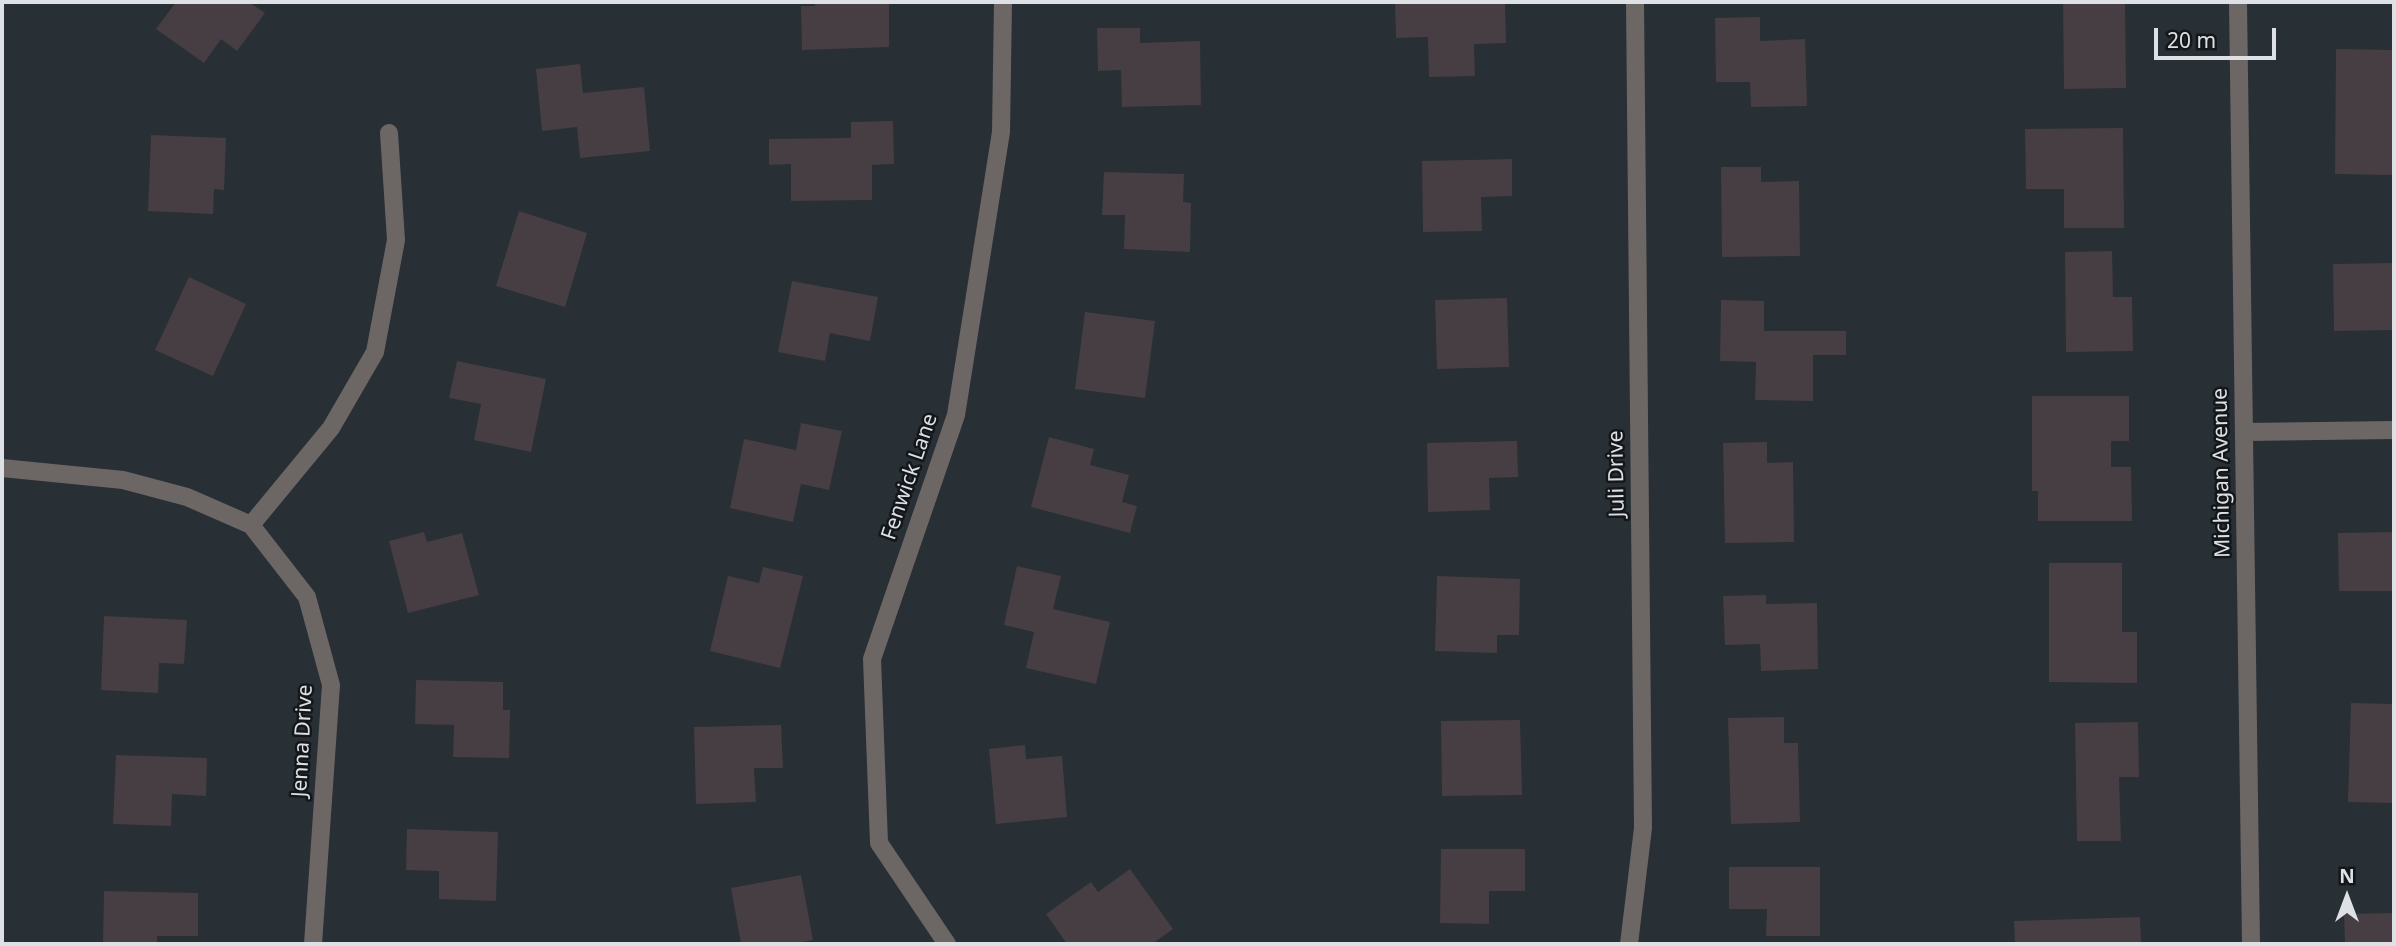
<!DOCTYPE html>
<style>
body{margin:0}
#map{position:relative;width:2396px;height:946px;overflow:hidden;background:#282f35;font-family:"Noto Sans",sans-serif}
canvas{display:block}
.frame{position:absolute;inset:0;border:4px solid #dde1e5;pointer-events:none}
.north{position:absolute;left:2312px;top:862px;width:70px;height:70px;-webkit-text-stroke:5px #14171a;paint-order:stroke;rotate:0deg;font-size:19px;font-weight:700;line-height:28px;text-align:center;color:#dde1e5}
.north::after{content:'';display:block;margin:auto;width:24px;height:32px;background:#dde1e5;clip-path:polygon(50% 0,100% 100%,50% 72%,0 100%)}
.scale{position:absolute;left:2154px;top:28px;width:122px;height:32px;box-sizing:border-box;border:4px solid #dde1e5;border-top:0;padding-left:9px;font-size:21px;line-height:24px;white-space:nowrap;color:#dde1e5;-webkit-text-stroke:5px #14171a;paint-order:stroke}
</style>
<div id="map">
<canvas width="2396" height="946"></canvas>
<div class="frame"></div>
<div class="north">N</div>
<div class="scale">20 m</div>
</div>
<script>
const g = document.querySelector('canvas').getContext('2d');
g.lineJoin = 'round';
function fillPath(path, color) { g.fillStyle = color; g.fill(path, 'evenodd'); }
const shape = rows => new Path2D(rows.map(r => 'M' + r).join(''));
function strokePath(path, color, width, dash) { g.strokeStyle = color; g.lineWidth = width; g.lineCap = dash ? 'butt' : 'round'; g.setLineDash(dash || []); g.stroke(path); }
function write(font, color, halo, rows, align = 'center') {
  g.font = font + ' "Noto Sans",sans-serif'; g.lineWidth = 5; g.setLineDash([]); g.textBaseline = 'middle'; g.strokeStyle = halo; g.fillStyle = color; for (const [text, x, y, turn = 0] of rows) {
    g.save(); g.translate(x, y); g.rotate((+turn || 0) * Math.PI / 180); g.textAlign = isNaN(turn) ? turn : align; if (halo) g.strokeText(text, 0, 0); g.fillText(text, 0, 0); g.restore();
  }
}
fillPath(shape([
 [176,2,249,2,265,13,237,51,221,39,204,63,156,29],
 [815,2,889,2,889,47,802,50,801,6,815,6],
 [1505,2,1506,43,1474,44,1475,76,1429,77,1428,37,1396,38,1395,4],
 [2063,2,2125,2,2126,88,2064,89],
 [1760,17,1760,41,1805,39,1807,106,1751,107,1750,82,1716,82,1715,18],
 [1097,28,1140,28,1140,43,1200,41,1201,105,1122,107,1121,70,1098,71],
 [2336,49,2394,50,2394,175,2335,174],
 [580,64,583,93,644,87,650,151,580,158,577,127,542,131,536,69],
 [893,121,894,164,872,165,872,200,791,201,791,164,769,165,769,139,851,138,851,122],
 [2123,128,2124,228,2064,228,2064,189,2026,189,2025,129],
 [151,135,226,138,224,190,214,189,213,214,148,211],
 [1512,159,1512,196,1481,197,1482,231,1423,232,1422,161],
 [1721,167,1761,167,1761,182,1799,181,1800,256,1722,257],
 [1104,172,1184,174,1183,202,1191,203,1190,252,1124,249,1125,215,1102,215],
 [519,211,587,233,565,307,496,286],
 [2112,251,2113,297,2132,297,2133,351,2066,352,2065,252],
 [2394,263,2394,330,2334,331,2333,264],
 [189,277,246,304,213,376,155,350],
 [792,281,878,297,870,341,830,333,825,361,778,352],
 [1507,298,1509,367,1437,369,1435,300],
 [1721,300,1764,301,1764,331,1846,331,1846,355,1813,355,1813,401,1755,400,1756,362,1720,361],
 [1085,312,1155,321,1145,398,1075,389],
 [457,361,546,379,531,452,474,440,481,404,449,398],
 [2032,396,2129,396,2129,441,2111,441,2111,467,2131,467,2132,521,2038,521,2038,491,2032,491],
 [801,423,842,431,829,490,801,484,793,522,730,508,744,439,796,450],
 [1049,437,1094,449,1090,465,1129,475,1122,502,1137,506,1130,533,1031,507],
 [1517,441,1518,477,1489,478,1490,510,1428,512,1427,443],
 [1767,442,1767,463,1793,462,1794,542,1725,543,1723,443],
 [424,532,427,542,462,533,479,595,408,613,389,541],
 [2394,532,2394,591,2339,591,2338,533],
 [2049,563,2122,563,2122,632,2137,632,2137,683,2049,682],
 [1017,566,1061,576,1053,609,1110,622,1096,684,1026,668,1034,632,1004,625],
 [763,567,803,576,780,668,710,651,728,576,759,583],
 [1437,576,1520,579,1519,635,1497,635,1497,653,1435,651],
 [1766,595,1766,604,1817,603,1818,669,1761,671,1760,644,1725,645,1723,596],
 [104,616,187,620,184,664,159,663,158,693,101,690],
 [416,680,503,682,503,710,510,710,509,758,453,757,454,725,415,724],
 [2351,703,2394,704,2394,803,2348,802],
 [1784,717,1784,743,1798,743,1800,822,1731,824,1728,718],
 [1520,720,1522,795,1442,796,1441,721],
 [2138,722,2139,777,2119,777,2121,841,2077,841,2075,723],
 [781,725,783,768,754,768,756,802,696,804,694,727],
 [1025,745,1026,759,1062,756,1067,817,996,824,989,749],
 [116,755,207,758,206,796,172,794,171,826,113,824],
 [407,829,498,832,496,901,439,899,439,871,406,870],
 [1441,849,1525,849,1525,891,1489,891,1489,924,1440,923],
 [1729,867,1820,867,1820,936,1766,936,1767,909,1729,909],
 [1130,869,1173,929,1152,944,1113,944,1111,942,1108,944,1067,944,1046,914,1091,882,1098,892],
 [801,875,813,940,791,944,741,944,731,888],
 [104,891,198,893,198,936,157,936,157,944,103,944],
 [2394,913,2394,944,2345,944,2344,914],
 [2140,917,2141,944,2015,944,2014,921]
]), '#463e43');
strokePath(shape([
 [2238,2,2251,944],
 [2245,432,2394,430],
 [2,468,123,480,187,497,251,525,307,597,331,685,313,944],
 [251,525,331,428,375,352,396,240,389,133],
 [947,944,879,843,872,659,956,415,1001,132,1003,2],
 [1629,944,1643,828,1635,2]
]), '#6c6765', 18);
write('21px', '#dde1e5', '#14171a', [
 ["Michigan Avenue",2222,473,-91],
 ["Juli Drive",1617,474,-91],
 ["Fenwick Lane",910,477,-71],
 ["Jenna Drive",303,741,-87]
]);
</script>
